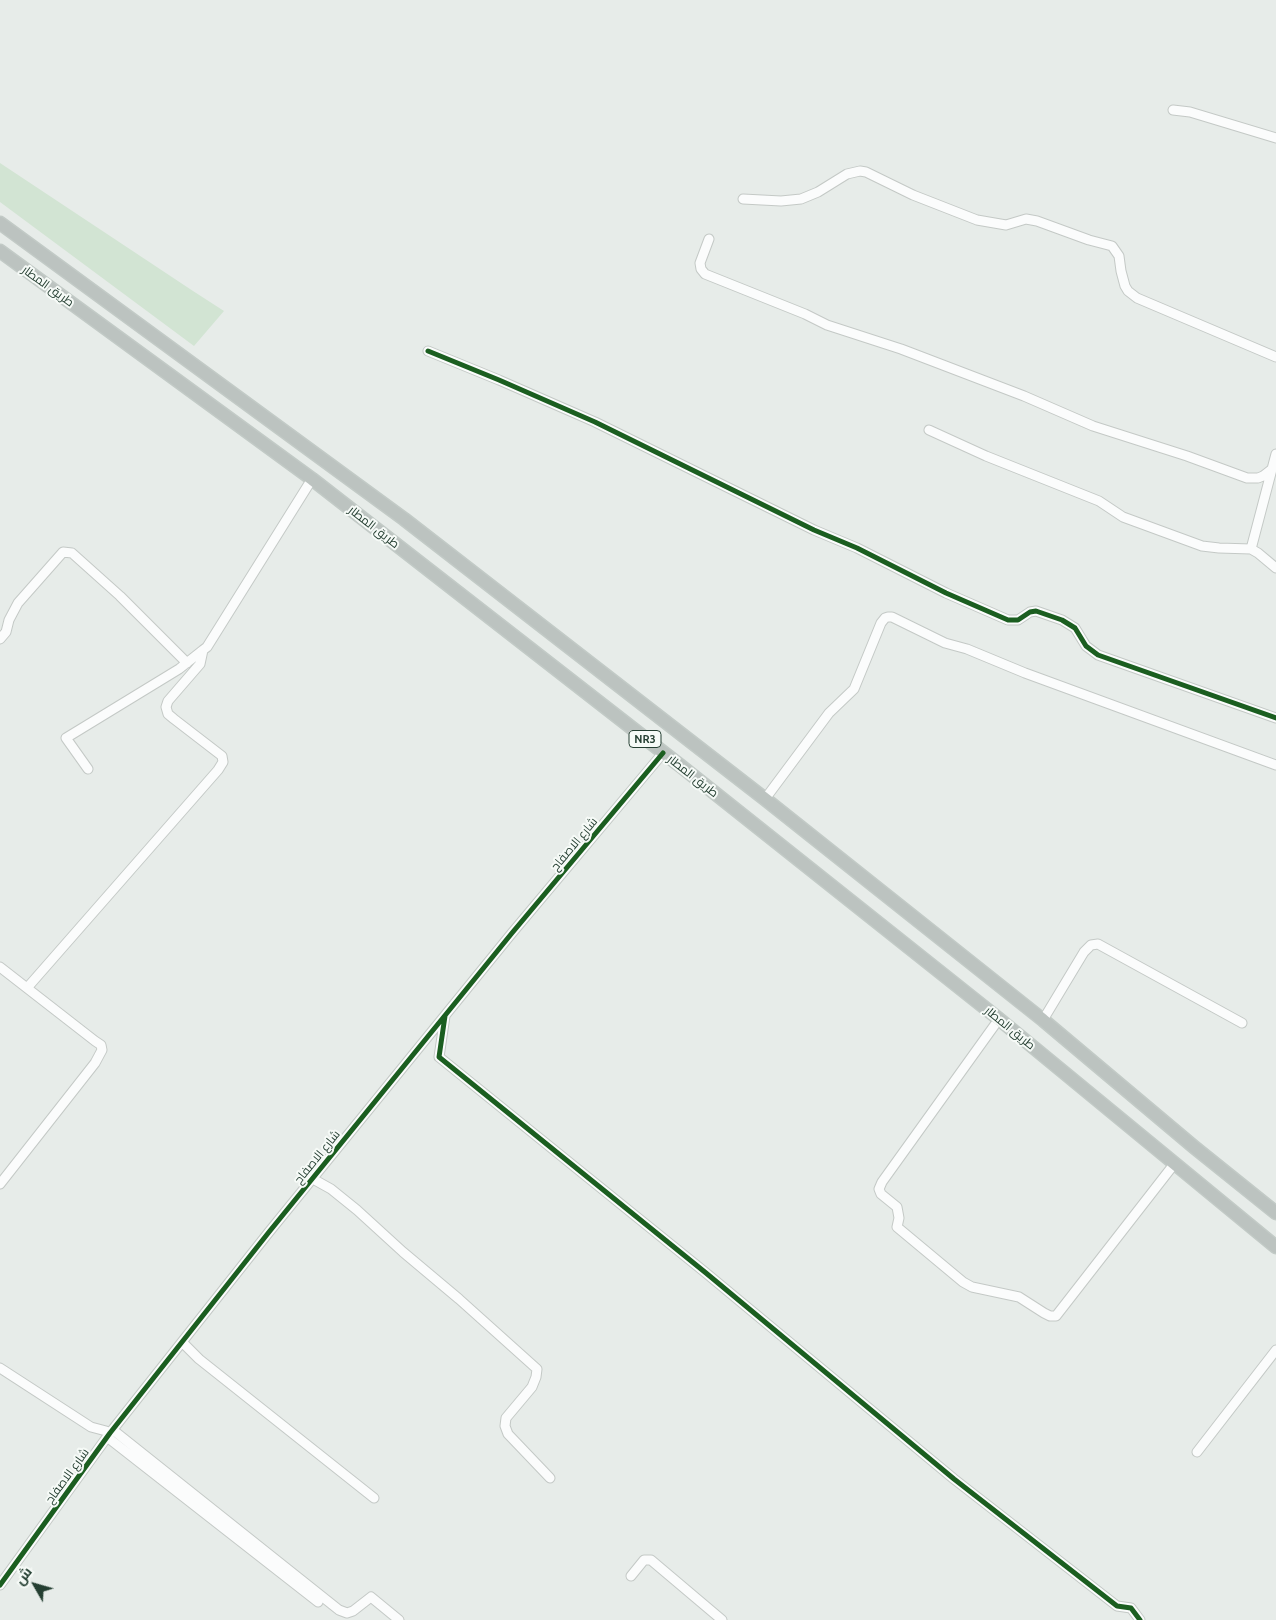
<!DOCTYPE html>
<meta charset="utf-8">
<style>
body{margin:0}
#map{position:relative;width:1276px;height:1620px;overflow:hidden;background:#e7ece9;font-family:Ubuntu,Cairo,sans-serif}
canvas{display:block}
.north{position:absolute;left:10px;top:1560px;width:50px;height:50px;-webkit-text-stroke:4px #f6faf7;paint-order:stroke;rotate:308deg;font-size:14px;font-weight:700;line-height:20px;text-align:center;color:#253f32}
.north::after{content:'';display:block;margin:auto;width:18px;height:22px;background:#253f32;clip-path:polygon(50% 0,100% 100%,50% 72%,0 100%)}
</style>
<div id="map">
<canvas width="1276" height="1620"></canvas>
<div class="north">ش</div>
</div>
<script>
const g = document.querySelector('canvas').getContext('2d');
g.lineJoin = 'round';
function fillPath(path, color) { g.fillStyle = color; g.fill(path, 'evenodd'); }
const shape = rows => new Path2D(rows.map(r => 'M' + r).join(''));
function strokePath(path, color, width, dash) { g.strokeStyle = color; g.lineWidth = width; g.lineCap = dash ? 'butt' : 'round'; g.setLineDash(dash || []); g.stroke(path); }
function write(font, color, halo, rows, align = 'center') {
  g.font = font + ' Ubuntu,Cairo,sans-serif'; g.lineWidth = 4; g.setLineDash([]); g.textBaseline = 'middle'; g.strokeStyle = halo; g.fillStyle = color; for (const [text, x, y, turn = 0] of rows) {
    g.save(); g.translate(x, y); g.rotate((+turn || 0) * Math.PI / 180); g.textAlign = isNaN(turn) ? turn : align; if (halo) g.strokeText(text, 0, 0); g.fillText(text, 0, 0); g.restore();
  }
}
fillPath(shape([
 [0,163,193,291,224,311,194,346,0,202]
]), '#d2e4d3');
const minor = shape([
 [1173,110,1190,112,1276,138],
 [743,199,781,201,801,199,818,192,847,174,860,171,866,172,913,195,977,220,1006,225,1026,219,1037,221,1089,240,1112,246,1119,256,1121,271,1125,286,1128,291,1137,298,1276,357],
 [709,239,700,263,701,269,705,274,805,314,827,325,901,349,1024,396,1093,426,1187,456,1247,478,1258,478,1263,476,1272,469],
 [428,351,499,380,595,422,814,530,857,548,946,593,1008,620,1018,620,1030,612,1036,611,1062,620,1075,628,1086,646,1098,655,1276,718],
 [929,430,986,456,1099,501,1123,517,1202,546,1219,548,1251,549,1258,553,1276,568],
 [1251,549,1276,454],
 [0,639,6,632,9,620,18,603,63,552,72,553,120,596,187,663],
 [88,769,66,738,179,669,203,650],
 [765,799,829,713,854,689,881,623,885,618,888,617,892,617,945,643,967,649,1025,673,1276,765],
 [0,967,95,1041,101,1045,102,1050,95,1063,0,1184],
 [27,988,218,770,223,762,222,756,174,719,168,714,166,707,168,701,200,664,203,650,207,647,312,479],
 [445,1016,439,1057,706,1273,954,1479,1117,1606,1131,1608,1140,1620],
 [999,1019,882,1182,879,1189,881,1194,897,1207,899,1218,897,1227,963,1282,972,1287,1019,1297,1044,1313,1050,1316,1056,1316,1175,1163],
 [1043,1020,1084,952,1091,945,1098,944,1242,1023],
 [313,1179,331,1189,357,1210,403,1252,459,1299,537,1369,536,1377,532,1387,506,1418,505,1426,508,1434,550,1478],
 [182,1342,199,1359,374,1498],
 [0,1368,91,1427,106,1431,110,1433],
 [113,1430,339,1610,347,1613,353,1611,371,1597,399,1620],
 [107,1437,318,1602],
 [1197,1452,1276,1350],
 [631,1576,644,1560,651,1560,722,1620],
 [0,1585,110,1433,269,1232,512,933,663,753]
]);
const highway = shape([
 [0,223,404,519,765,799,1043,1020,1194,1147,1276,1213],
 [0,251,312,479,682,767,999,1019,1276,1247]
]);
strokePath(minor, '#c4c9c6', 11);
strokePath(highway, '#c2cac6', 15);
strokePath(minor, '#fbfcfc', 9);
strokePath(highway, '#bcc3c0', 12);
strokePath(shape([
 [428,351,499,380,595,422,814,530,857,548,946,593,1008,620,1018,620,1030,612,1036,611,1062,620,1075,628,1086,646,1098,655,1276,718],
 [445,1016,439,1057,706,1273,954,1479,1117,1606,1131,1608,1140,1620],
 [0,1585,110,1433,269,1232,512,933,663,753]
]), '#1b5e20', 5);
for (const [x, y, w] of [
 [645,739,32]
]) { const box = new Path2D(); box.roundRect(x - w / 2, y - 8.5, w, 17, 4); g.fillStyle = '#f6faf7'; g.fill(box); strokePath(box, '#253f32', 1); }
write('bold 11px', '#253f32', null, [
 ["NR3",645,739]
]);
write('12px', '#253f32', '#f6faf7', [
 ["طريق المطار",48,286,36],
 ["طريق المطار",374,527,38],
 ["طريق المطار",693,776,38],
 ["شارع الاصفاح",574,844,-50],
 ["طريق المطار",1010,1028,39],
 ["شارع الاصفاح",317,1157,-51],
 ["شارع الاصفاح",67,1476,-54]
]);
</script>
